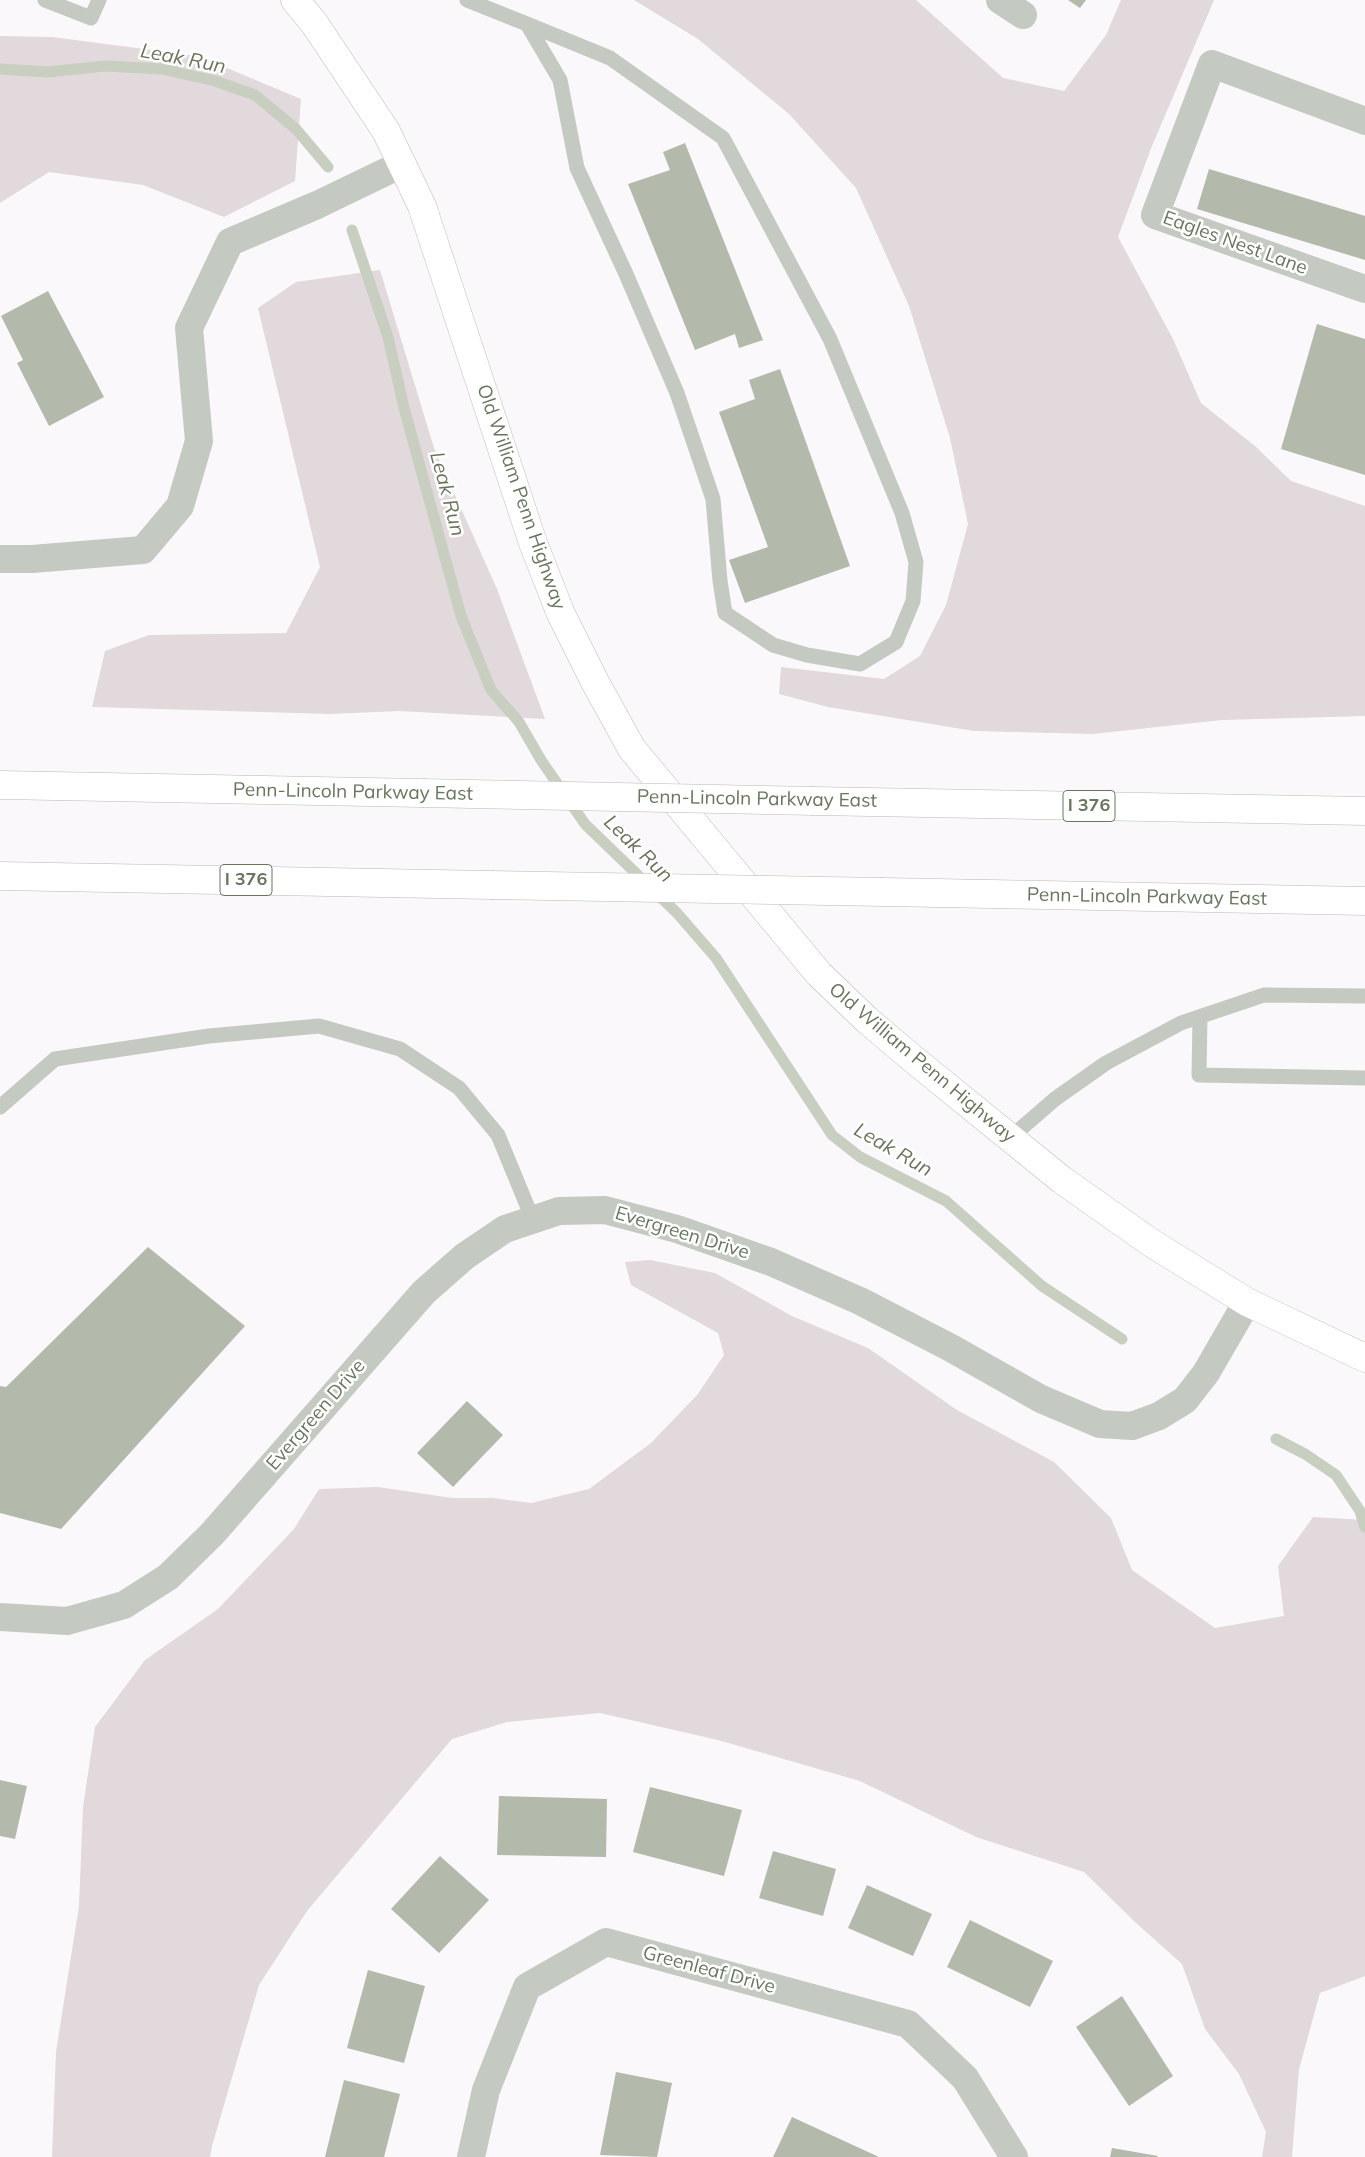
<!DOCTYPE html>
<style>
body{margin:0}
canvas{display:block;background:#faf8fa}
</style>
<canvas width="1365" height="2157"></canvas>
<script>
const g = document.querySelector('canvas').getContext('2d');
g.lineJoin = 'round';
function fillPath(path, color) { g.fillStyle = color; g.fill(path, 'evenodd'); }
const shape = rows => new Path2D(rows.map(r => 'M' + r).join(''));
function strokePath(path, color, width, dash) { g.strokeStyle = color; g.lineWidth = width; g.lineCap = dash ? 'butt' : 'round'; g.setLineDash(dash || []); g.stroke(path); }
function write(font, color, halo, rows, align = 'center') {
  g.font = font + ' Mulish,sans-serif'; g.lineWidth = 5; g.setLineDash([]); g.textBaseline = 'middle'; g.strokeStyle = halo; g.fillStyle = color; for (const [text, x, y, turn = 0] of rows) {
    g.save(); g.translate(x, y); g.rotate((+turn || 0) * Math.PI / 180); g.textAlign = isNaN(turn) ? turn : align; if (halo) g.strokeText(text, 0, 0); g.fillText(text, 0, 0); g.restore();
  }
}
fillPath(shape([
 [634,0,916,0,1003,78,1064,91,1106,35,1121,0,1214,0,1152,146,1118,237,1173,339,1201,403,1255,446,1291,481,1365,506,1365,716,1222,720,1093,734,974,731,828,707,779,694,781,667,884,679,920,656,946,605,968,524,950,438,909,306,856,188,789,114,698,39],
 [0,36,52,37,198,56,301,99,295,181,224,217,143,185,49,172,0,203],
 [380,270,434,448,497,589,545,719,399,711,330,714,92,707,105,651,149,635,286,633,320,567,258,308,296,282],
 [650,1260,715,1273,792,1316,868,1348,957,1410,1054,1462,1111,1518,1132,1570,1215,1628,1284,1616,1278,1566,1313,1517,1365,1520,1365,1976,1320,1993,1299,2069,1292,2157,1262,2157,1266,2132,1239,2074,1205,2029,1182,1964,1135,1922,1084,1872,976,1837,860,1781,718,1740,600,1713,507,1722,452,1739,307,1911,259,1985,212,2146,210,2157,52,2157,56,2052,79,1906,83,1807,95,1727,145,1660,218,1609,294,1529,319,1489,378,1487,452,1498,493,1498,531,1503,589,1489,651,1443,698,1394,724,1355,718,1333,631,1285,625,1262]
]), '#e1d9db');
strokePath(shape([
 [0,69,48,72,105,66,162,69,215,81,255,95,296,129,328,167],
 [352,230,388,337,404,408,461,616,491,690,519,722,541,760,585,824,677,913,716,958,832,1135,860,1157,946,1201,1042,1286,1122,1339],
 [1276,1439,1305,1454,1336,1475,1360,1511,1365,1527]
]), '#c8cec0', 11);
fillPath(shape([
 [1068,0,1086,0,1080,8],
 [685,143,763,340,739,348,735,334,695,350,628,184,670,170,663,152],
 [1209,169,1365,216,1365,260,1197,209],
 [48,291,104,397,49,426,17,363,23,360,1,316],
 [1317,324,1365,339,1365,475,1281,449],
 [780,369,850,566,745,603,729,560,768,547,719,412,755,399,749,380],
 [148,1247,245,1326,61,1529,0,1513,0,1386,6,1387],
 [467,1401,503,1435,453,1487,417,1453],
 [0,1780,27,1786,15,1839,0,1836],
 [650,1787,742,1810,724,1876,633,1852],
 [499,1796,607,1799,606,1857,497,1855],
 [773,1851,836,1869,823,1916,759,1898],
 [440,1856,489,1900,439,1953,391,1909],
 [867,1885,932,1914,913,1956,848,1928],
 [970,1920,1053,1961,1030,2007,947,1967],
 [368,1970,425,1986,404,2063,347,2048],
 [1122,1996,1173,2076,1129,2106,1076,2027],
 [616,2072,672,2083,657,2157,600,2155],
 [344,2080,400,2094,384,2157,325,2157],
 [792,2117,879,2157,773,2157],
 [1112,2148,1158,2156,1157,2157,1110,2157]
]), '#b3baac');
const secondary = shape([
 [295,0,314,23,386,131,422,206,533,543,561,614,595,682,632,749,819,974,867,1020,913,1059,1062,1180,1153,1244,1247,1302,1365,1358]
]);
const motorway = shape([
 [0,785,422,793],
 [814,801,1365,811],
 [0,876,491,885],
 [883,892,1365,901]
]);
strokePath(secondary, '#b6bdb1', 29);
strokePath(motorway, '#b6bbb3', 29);
strokePath(shape([
 [45,0,91,18,99,0],
 [467,0,527,24,610,58,723,138,830,339,902,513,916,562,913,601,896,642,860,664,807,655,773,645,725,613,720,581,713,499,677,393,626,274,577,168,560,80,527,24],
 [1200,1017,1199,1075,1365,1078],
 [0,1107,55,1059,209,1036,319,1026,400,1049,459,1088,498,1135,533,1220],
 [1010,1138,1055,1099,1106,1063,1181,1023,1264,995,1365,996]
]), '#c4cac1', 15);
strokePath(shape([
 [1000,0,1023,15],
 [1365,121,1212,64,1155,215,1365,289],
 [0,559,32,559,143,550,180,506,199,441,189,328,230,242,317,205,402,164],
 [0,1617,67,1621,124,1605,168,1577,212,1534,424,1292,465,1256,505,1229,559,1211,605,1210,677,1229,771,1262,860,1301,951,1348,1041,1399,1100,1424,1132,1426,1159,1416,1185,1400,1206,1373,1247,1302],
 [471,2157,486,2090,527,1987,606,1942,908,2024,965,2078,1014,2157]
]), '#c4cac1', 28);
strokePath(secondary, '#fff', 28);
strokePath(motorway, '#fff', 28);
const motorwayBridge = shape([
 [422,793,814,801],
 [491,885,883,892]
]);
strokePath(motorwayBridge, '#b6bbb3', 29, []);
strokePath(motorwayBridge, '#fff', 28);
for (const [x, y, w] of [
 [1089,806,52],
 [246,880,52]
]) { const box = new Path2D(); box.roundRect(x - w / 2, y - 15.5, w, 31, 4); g.fillStyle = '#fff'; g.fill(box); strokePath(box, '#67765d', 1); }
write('bold 18px', '#67765d', null, [
 ["I 376",1089,806],
 ["I 376",246,880]
]);
write('19px', '#67765d', '#fff', [
 ["Eagles Nest Lane",1235,243,20],
 ["Old William Penn Highway",521,497,71],
 ["Penn-Lincoln Parkway East",353,792,1],
 ["Penn-Lincoln Parkway East",757,799,1],
 ["Penn-Lincoln Parkway East",1147,897,1],
 ["Old William Penn Highway",922,1063,40],
 ["Evergreen Drive",682,1233,17],
 ["Evergreen Drive",316,1415,-49],
 ["Greenleaf Drive",709,1970,15]
]);
write('italic 20px', '#6a745b', '#fff', [
 ["Leak Run",183,59,11],
 ["Leak Run",447,494,75],
 ["Leak Run",638,849,44],
 ["Leak Run",893,1150,30]
]);
</script>
